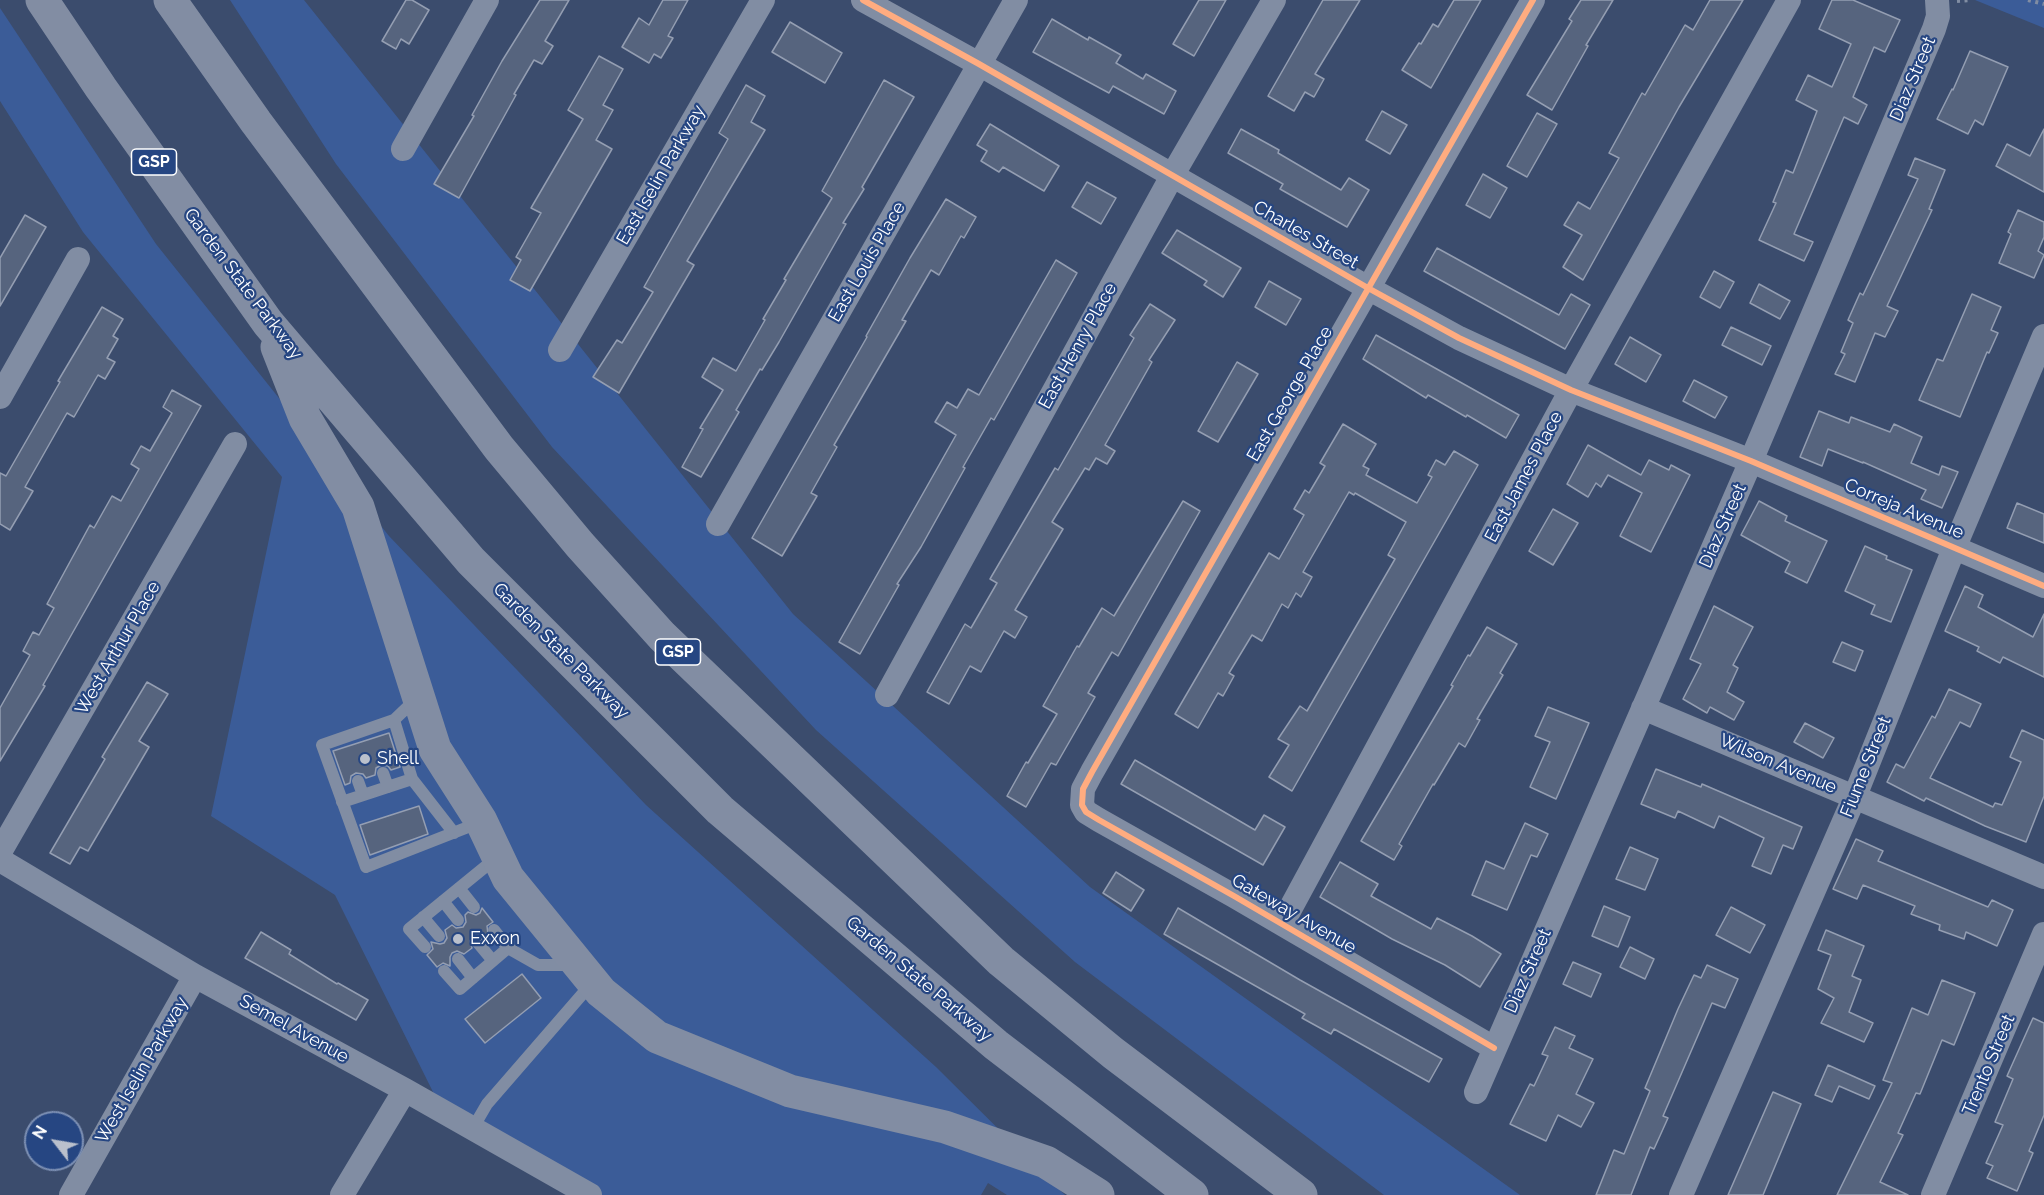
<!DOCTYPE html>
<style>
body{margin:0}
#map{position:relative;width:2044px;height:1195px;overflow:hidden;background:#3b4c6d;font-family:Raleway,sans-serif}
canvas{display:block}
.north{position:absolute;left:24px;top:1111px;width:60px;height:60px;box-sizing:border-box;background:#264682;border:2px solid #7d90b4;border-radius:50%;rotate:301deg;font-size:16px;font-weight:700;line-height:24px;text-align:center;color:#fff}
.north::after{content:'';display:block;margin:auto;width:21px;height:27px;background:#bac0cc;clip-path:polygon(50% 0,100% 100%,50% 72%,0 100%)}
</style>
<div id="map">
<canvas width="2044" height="1195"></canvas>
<div class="north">N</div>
</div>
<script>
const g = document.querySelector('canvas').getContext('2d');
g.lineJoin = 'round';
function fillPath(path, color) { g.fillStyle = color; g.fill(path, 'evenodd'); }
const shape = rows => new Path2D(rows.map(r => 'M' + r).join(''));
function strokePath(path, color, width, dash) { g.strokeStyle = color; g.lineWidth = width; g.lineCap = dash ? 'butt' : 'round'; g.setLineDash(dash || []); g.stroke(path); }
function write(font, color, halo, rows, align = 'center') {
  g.font = font + ' Raleway,sans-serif'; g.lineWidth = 4.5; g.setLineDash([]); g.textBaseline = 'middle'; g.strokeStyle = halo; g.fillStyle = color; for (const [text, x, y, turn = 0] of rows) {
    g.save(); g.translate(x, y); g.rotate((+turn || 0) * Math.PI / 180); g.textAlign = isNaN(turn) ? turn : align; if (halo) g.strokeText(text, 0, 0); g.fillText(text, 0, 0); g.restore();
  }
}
fillPath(shape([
 [230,0,304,0,793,614,1090,887,1520,1195,1384,1195,1075,962,816,730,552,447,336,164],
 [1975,0,2044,0,2044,28],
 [0,8,156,244,389,536,646,805,936,1067,1065,1195,1007,1195,988,1183,981,1195,599,1195,440,1106,335,895,211,816,282,477,83,232,0,101]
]), '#3b5c98');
const building = shape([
 [406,0,412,0,429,10,409,44,401,39,396,49,382,41,406,0],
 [540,0,569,0,545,41,553,46,542,64,534,60,514,94,516,95,459,198,434,184,474,116,472,115,502,61,540,0],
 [663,0,688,0,668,36,673,38,661,58,654,54,649,63,622,47,639,18,649,25,663,0],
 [1199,0,1226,0,1194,56,1173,44,1199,0],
 [1323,0,1360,0,1315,74,1324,79,1314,97,1305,92,1294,111,1268,96,1323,0],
 [1454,0,1481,0,1431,88,1402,70,1419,43,1421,44,1433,24,1438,27,1454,0],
 [1581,0,1613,0,1586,45,1588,46,1552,110,1527,95,1572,21,1569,19,1581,0],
 [1710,0,1743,0,1679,107,1583,280,1563,267,1582,235,1564,225,1578,202,1590,209,1619,158,1609,153,1642,93,1645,95,1685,25,1693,30,1710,0],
 [1832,0,1853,0,1900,20,1885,52,1874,47,1853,97,1867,105,1858,124,1844,117,1794,234,1813,242,1804,261,1759,240,1776,203,1773,202,1786,170,1793,173,1817,111,1796,100,1808,75,1832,87,1851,44,1819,29,1832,0],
 [1052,19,1088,40,1089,37,1121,55,1116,63,1143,79,1146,74,1176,91,1164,114,1113,86,1109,93,1033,52,1052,19],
 [790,22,842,53,825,83,772,52,790,22],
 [1970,51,2008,67,1983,125,1975,120,1968,134,1937,119,1952,89,1953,90,1970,51],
 [599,56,623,69,603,105,613,110,596,140,612,149,530,291,510,280,521,260,516,257,541,213,531,208,583,119,568,110,599,56],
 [884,80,914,97,862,187,864,189,843,223,846,224,779,342,762,370,760,369,736,410,739,412,701,477,682,467,703,429,700,428,723,390,702,377,713,358,736,371,765,320,763,319,786,280,784,279,832,198,822,191,884,80],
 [746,85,765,96,751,122,765,130,687,261,694,265,619,393,593,377,617,340,622,343,653,292,644,287,728,139,719,133,746,85],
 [1382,111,1407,125,1390,154,1366,140,1382,111],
 [1537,113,1557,124,1527,177,1507,166,1537,113],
 [990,124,1059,166,1044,191,1003,167,999,172,981,161,987,151,977,145,990,124],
 [1241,129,1279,150,1278,153,1341,190,1349,178,1369,190,1347,227,1280,189,1283,184,1228,153,1241,129],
 [2044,129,2044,192,1996,166,2007,144,2030,156,2044,129],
 [1915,158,1945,170,1929,209,1932,210,1887,306,1898,311,1885,337,1875,333,1855,382,1835,374,1845,354,1841,352,1853,323,1848,320,1860,293,1863,295,1918,179,1908,175,1915,158],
 [1483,174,1507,188,1490,218,1466,205,1483,174],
 [1087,182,1116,198,1101,224,1072,207,1087,182],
 [946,199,976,217,964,238,961,236,939,275,931,270,902,320,906,321,834,445,837,447,811,493,817,496,782,556,752,538,867,337,866,336,910,258,946,199],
 [2018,210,2044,222,2044,237,2038,251,2044,255,2034,278,1999,263,2011,234,2008,232,2018,210],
 [25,215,46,227,0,306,0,258,25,215],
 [1177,230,1241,268,1223,297,1204,285,1207,281,1162,253,1177,230],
 [1437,248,1559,315,1571,294,1590,305,1565,349,1424,271,1437,248],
 [1056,260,1077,273,994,420,991,418,963,467,965,468,921,547,897,584,899,585,860,654,839,642,956,435,935,422,947,402,957,408,968,389,979,395,1056,260],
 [1714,271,1734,282,1720,308,1700,297,1714,271],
 [1269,281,1301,299,1286,325,1255,307,1269,281],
 [1759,284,1790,301,1780,319,1750,303,1759,284],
 [1972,294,2001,307,1991,330,1998,333,1989,353,1987,352,1960,417,1919,400,1937,359,1943,361,1972,294],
 [1150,304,1175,320,1149,360,1152,362,1105,445,1115,451,1107,464,1096,458,1089,470,1085,468,1052,522,1063,529,1015,610,1027,617,1015,638,1004,631,981,672,970,666,949,704,927,692,965,624,971,628,997,583,990,579,1055,468,1058,470,1134,338,1130,335,1150,304],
 [102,307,123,319,113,336,118,339,107,358,115,362,105,379,98,375,74,417,67,413,25,487,33,491,10,530,0,524,0,473,6,476,60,382,58,381,102,307],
 [1731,327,1771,346,1762,365,1722,345,1731,327],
 [1376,335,1519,415,1506,438,1467,415,1466,417,1428,395,1426,398,1363,359,1376,335],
 [1630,337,1661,355,1646,382,1615,364,1630,337],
 [1237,362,1258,374,1218,442,1198,431,1237,362],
 [1694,380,1727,397,1715,418,1683,401,1694,380],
 [172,390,201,406,43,685,45,686,0,761,0,708,30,655,23,651,33,632,39,635,54,608,47,604,90,525,94,528,112,496,121,501,139,469,131,464,141,446,150,451,172,413,163,407,172,390],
 [1819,411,1849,423,1851,417,1890,432,1894,424,1922,437,1911,463,1939,475,1942,466,1958,472,1942,508,1921,499,1926,490,1863,462,1863,463,1828,449,1822,466,1800,457,1819,411],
 [1343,424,1376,444,1363,466,1369,469,1366,475,1417,503,1432,477,1428,475,1436,460,1445,465,1454,451,1478,465,1292,791,1269,777,1289,745,1278,739,1300,706,1307,711,1395,559,1388,555,1406,522,1355,493,1354,495,1349,492,1303,572,1312,577,1301,597,1296,593,1288,608,1282,604,1262,641,1252,635,1229,673,1234,676,1223,696,1218,693,1198,728,1175,714,1269,553,1279,559,1304,515,1294,509,1305,490,1309,493,1325,466,1320,463,1343,424],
 [1588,445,1641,475,1649,460,1669,470,1671,465,1690,475,1651,552,1620,536,1642,493,1608,475,1601,487,1596,483,1588,497,1567,484,1588,445],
 [1183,501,1200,511,1118,656,1112,652,1088,693,1095,697,1056,765,1051,763,1026,807,1007,796,1026,762,1028,763,1057,714,1043,706,1077,646,1079,647,1102,608,1114,616,1183,501],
 [1759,501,1787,516,1785,521,1827,541,1807,583,1785,572,1790,562,1741,535,1759,501],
 [2017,503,2044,514,2044,543,2007,528,2017,503],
 [1553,509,1578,523,1553,565,1529,551,1553,509],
 [1865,546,1887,556,1886,559,1912,570,1891,622,1871,614,1875,605,1845,591,1865,546],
 [1965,586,1983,595,1978,607,2033,637,2044,614,2044,677,2003,657,2000,663,1977,651,1979,647,1945,631,1965,586],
 [1714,606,1753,627,1733,665,1738,668,1727,692,1744,702,1734,720,1710,707,1707,713,1683,699,1701,664,1690,659,1714,606],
 [1487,627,1517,644,1500,673,1503,675,1477,719,1480,720,1465,747,1459,743,1434,785,1433,784,1399,844,1402,846,1394,860,1361,841,1453,686,1451,685,1468,655,1470,656,1487,627],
 [1842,642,1863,651,1855,671,1833,662,1842,642],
 [147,682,168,694,139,741,149,747,88,851,80,847,70,864,50,853,105,759,102,757,147,682],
 [1949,689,1981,704,1970,727,1960,722,1930,778,1993,807,1995,803,2002,805,2021,762,2010,757,2022,730,2044,740,2044,796,2026,842,1985,826,1926,798,1924,801,1887,782,1896,764,1904,768,1932,716,1935,718,1949,689],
 [1548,707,1589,723,1556,799,1530,787,1550,742,1535,736,1548,707],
 [1805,723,1834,738,1823,758,1794,742,1805,723],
 [389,733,400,767,391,770,388,766,381,765,376,768,375,775,366,778,363,774,356,773,351,776,350,783,345,785,333,751,389,733],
 [1135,760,1255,830,1264,815,1285,827,1263,865,1121,784,1135,760],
 [1656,769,1701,787,1702,784,1802,827,1793,849,1783,845,1771,874,1752,866,1764,838,1719,816,1714,828,1678,811,1675,818,1641,804,1656,769],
 [419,806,428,834,370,855,360,825,419,806],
 [1525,823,1548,834,1537,857,1531,855,1507,910,1472,895,1486,861,1504,869,1525,823],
 [1856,839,1883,851,1878,861,1988,907,1992,900,2013,910,1997,946,1966,932,1964,939,1939,930,1940,925,1911,914,1915,906,1863,885,1857,899,1833,889,1856,839],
 [1630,847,1658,859,1645,890,1616,879,1630,847],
 [1340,862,1378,884,1371,896,1431,929,1437,918,1472,936,1501,954,1480,987,1445,965,1392,939,1320,897,1340,862],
 [1116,872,1144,890,1131,911,1103,893,1116,872],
 [1604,906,1630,917,1618,947,1592,936,1604,906],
 [1731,907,1765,925,1750,953,1716,935,1731,907],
 [482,908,493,922,487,926,488,935,484,938,480,935,473,936,470,941,472,948,464,954,457,951,452,953,450,957,450,966,443,963,437,967,427,955,433,949,431,942,440,944,444,943,447,938,445,930,452,925,456,928,463,927,466,922,465,915,468,912,476,915,480,913,482,908],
 [1178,908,1300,980,1442,1059,1429,1082,1334,1029,1331,1034,1302,1018,1305,1014,1164,934,1178,908],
 [1826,930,1864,946,1852,976,1861,980,1849,1012,1873,1023,1864,1042,1821,1023,1834,998,1818,989,1831,955,1818,950,1826,930],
 [261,932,291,950,289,954,337,984,338,983,368,1000,356,1020,245,958,261,932],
 [1630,947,1654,959,1645,979,1620,967,1630,947],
 [1573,962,1601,974,1591,997,1563,984,1573,962],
 [1707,965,1738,979,1725,1008,1712,1003,1663,1116,1668,1118,1654,1149,1650,1147,1631,1195,1596,1195,1614,1150,1624,1154,1650,1091,1645,1088,1678,1009,1694,975,1701,978,1707,965],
 [522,974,541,998,485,1043,465,1019,522,974],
 [1942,980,1975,993,1954,1045,1942,1040,1920,1094,1916,1093,1898,1133,1903,1135,1880,1182,1908,1195,1837,1195,1892,1083,1883,1080,1912,1008,1928,1015,1942,980],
 [2033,1018,2044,1023,2044,1115,2029,1151,2033,1153,2017,1191,1987,1178,1993,1166,1986,1163,2003,1125,1995,1122,2013,1079,2007,1076,2033,1018],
 [1555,1027,1575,1036,1569,1048,1593,1059,1576,1094,1594,1103,1581,1127,1558,1115,1546,1141,1510,1124,1530,1084,1534,1086,1548,1056,1542,1054,1555,1027],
 [1828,1065,1875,1086,1869,1099,1839,1086,1832,1102,1815,1095,1828,1065],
 [1773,1092,1801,1104,1763,1195,1728,1195,1773,1092]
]);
fillPath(building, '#56647e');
strokePath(building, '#949eb2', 1.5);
strokePath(shape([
 [2028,0,2044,4],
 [1957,1,1971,0]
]), '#818da3', 4, [3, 4.5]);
strokePath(shape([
 [417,698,394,720,322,745,366,867,481,822],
 [394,720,412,779,454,833],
 [383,773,388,787],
 [358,781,363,795],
 [342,802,412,779],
 [459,888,474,907],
 [443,901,458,920],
 [423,917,439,936],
 [494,930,508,948,538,965,573,965],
 [478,943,493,961],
 [425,947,409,929,496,858],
 [458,959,473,978],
 [444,971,460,989,508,948],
 [473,1128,487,1104,592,983]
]), '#818da3', 12);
strokePath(shape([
 [863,0,979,64,1368,288,1459,338,1571,390,1751,461,2044,586],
 [403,149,487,0],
 [560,350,763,0],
 [0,397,78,259],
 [718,524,1016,0],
 [887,695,1172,176,1274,0],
 [1643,708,2044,877],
 [0,852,235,444],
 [0,860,195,976,405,1090,590,1195],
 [1282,924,1571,390,1789,0],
 [1494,1048,1234,896,1099,820,1086,812,1082,805,1083,789,1092,772,1533,0],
 [1476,1092,1751,461,1934,29,1938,16,1937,0],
 [71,1195,195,976],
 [342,1195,405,1090],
 [1681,1195,1855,796,1955,546,2044,336],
 [1933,1195,2044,934]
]), '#818da3', 24);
strokePath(shape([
 [42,0,101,88,268,323,471,561,720,810,996,1045,1192,1195],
 [170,0,256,122,499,448,580,545,662,636,1001,961,1113,1053,1301,1195],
 [277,347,305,418,358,507,435,749,481,821,508,878,601,992,657,1037,790,1091,945,1127,1046,1162,1098,1195]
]), '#828da3', 33);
strokePath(shape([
 [863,0,979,64,1368,288,1459,338,1571,390,1751,461,2044,586],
 [1494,1048,1234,896,1099,820,1086,812,1082,805,1083,789,1092,772,1533,0]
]), '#ffac80', 6);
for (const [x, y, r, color] of [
 [365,759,6,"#bac0cc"],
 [458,939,6,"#bac0cc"]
]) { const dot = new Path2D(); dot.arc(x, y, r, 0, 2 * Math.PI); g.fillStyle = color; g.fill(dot); strokePath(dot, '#264682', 2); }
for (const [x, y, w] of [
 [154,162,45],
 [678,652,45]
]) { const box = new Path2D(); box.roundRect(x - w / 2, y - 13, w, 26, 4.5); g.fillStyle = '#264682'; g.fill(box); strokePath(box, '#fff', 1.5); }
write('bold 16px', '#fff', null, [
 ["GSP",154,162],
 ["GSP",678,652]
]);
write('18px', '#fff', '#264682', [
 ["Diaz Street",1913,79,-67],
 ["East Iselin Parkway",661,175,-60],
 ["Charles Street",1306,235,30],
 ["East Louis Place",867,262,-60],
 ["Garden State Parkway",243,284,53],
 ["East Henry Place",1078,346,-61],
 ["East George Place",1290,394,-60],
 ["East James Place",1524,477,-62],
 ["Correja Avenue",1904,509,23],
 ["Diaz Street",1723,526,-66],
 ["West Arthur Place",118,648,-60],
 ["Garden State Parkway",561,651,45],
 ["Wilson Avenue",1778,764,23],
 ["Fiume Street",1866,767,-68],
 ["Gateway Avenue",1294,914,30],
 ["Diaz Street",1528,971,-66],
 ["Garden State Parkway",919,979,40],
 ["Semel Avenue",294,1029,29],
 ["Trento Street",1989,1065,-67],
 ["West Iselin Parkway",142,1070,-60]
]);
write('18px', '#fff', '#264682', [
 ["Shell",377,759],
 ["Exxon",470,939]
], 'left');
</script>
